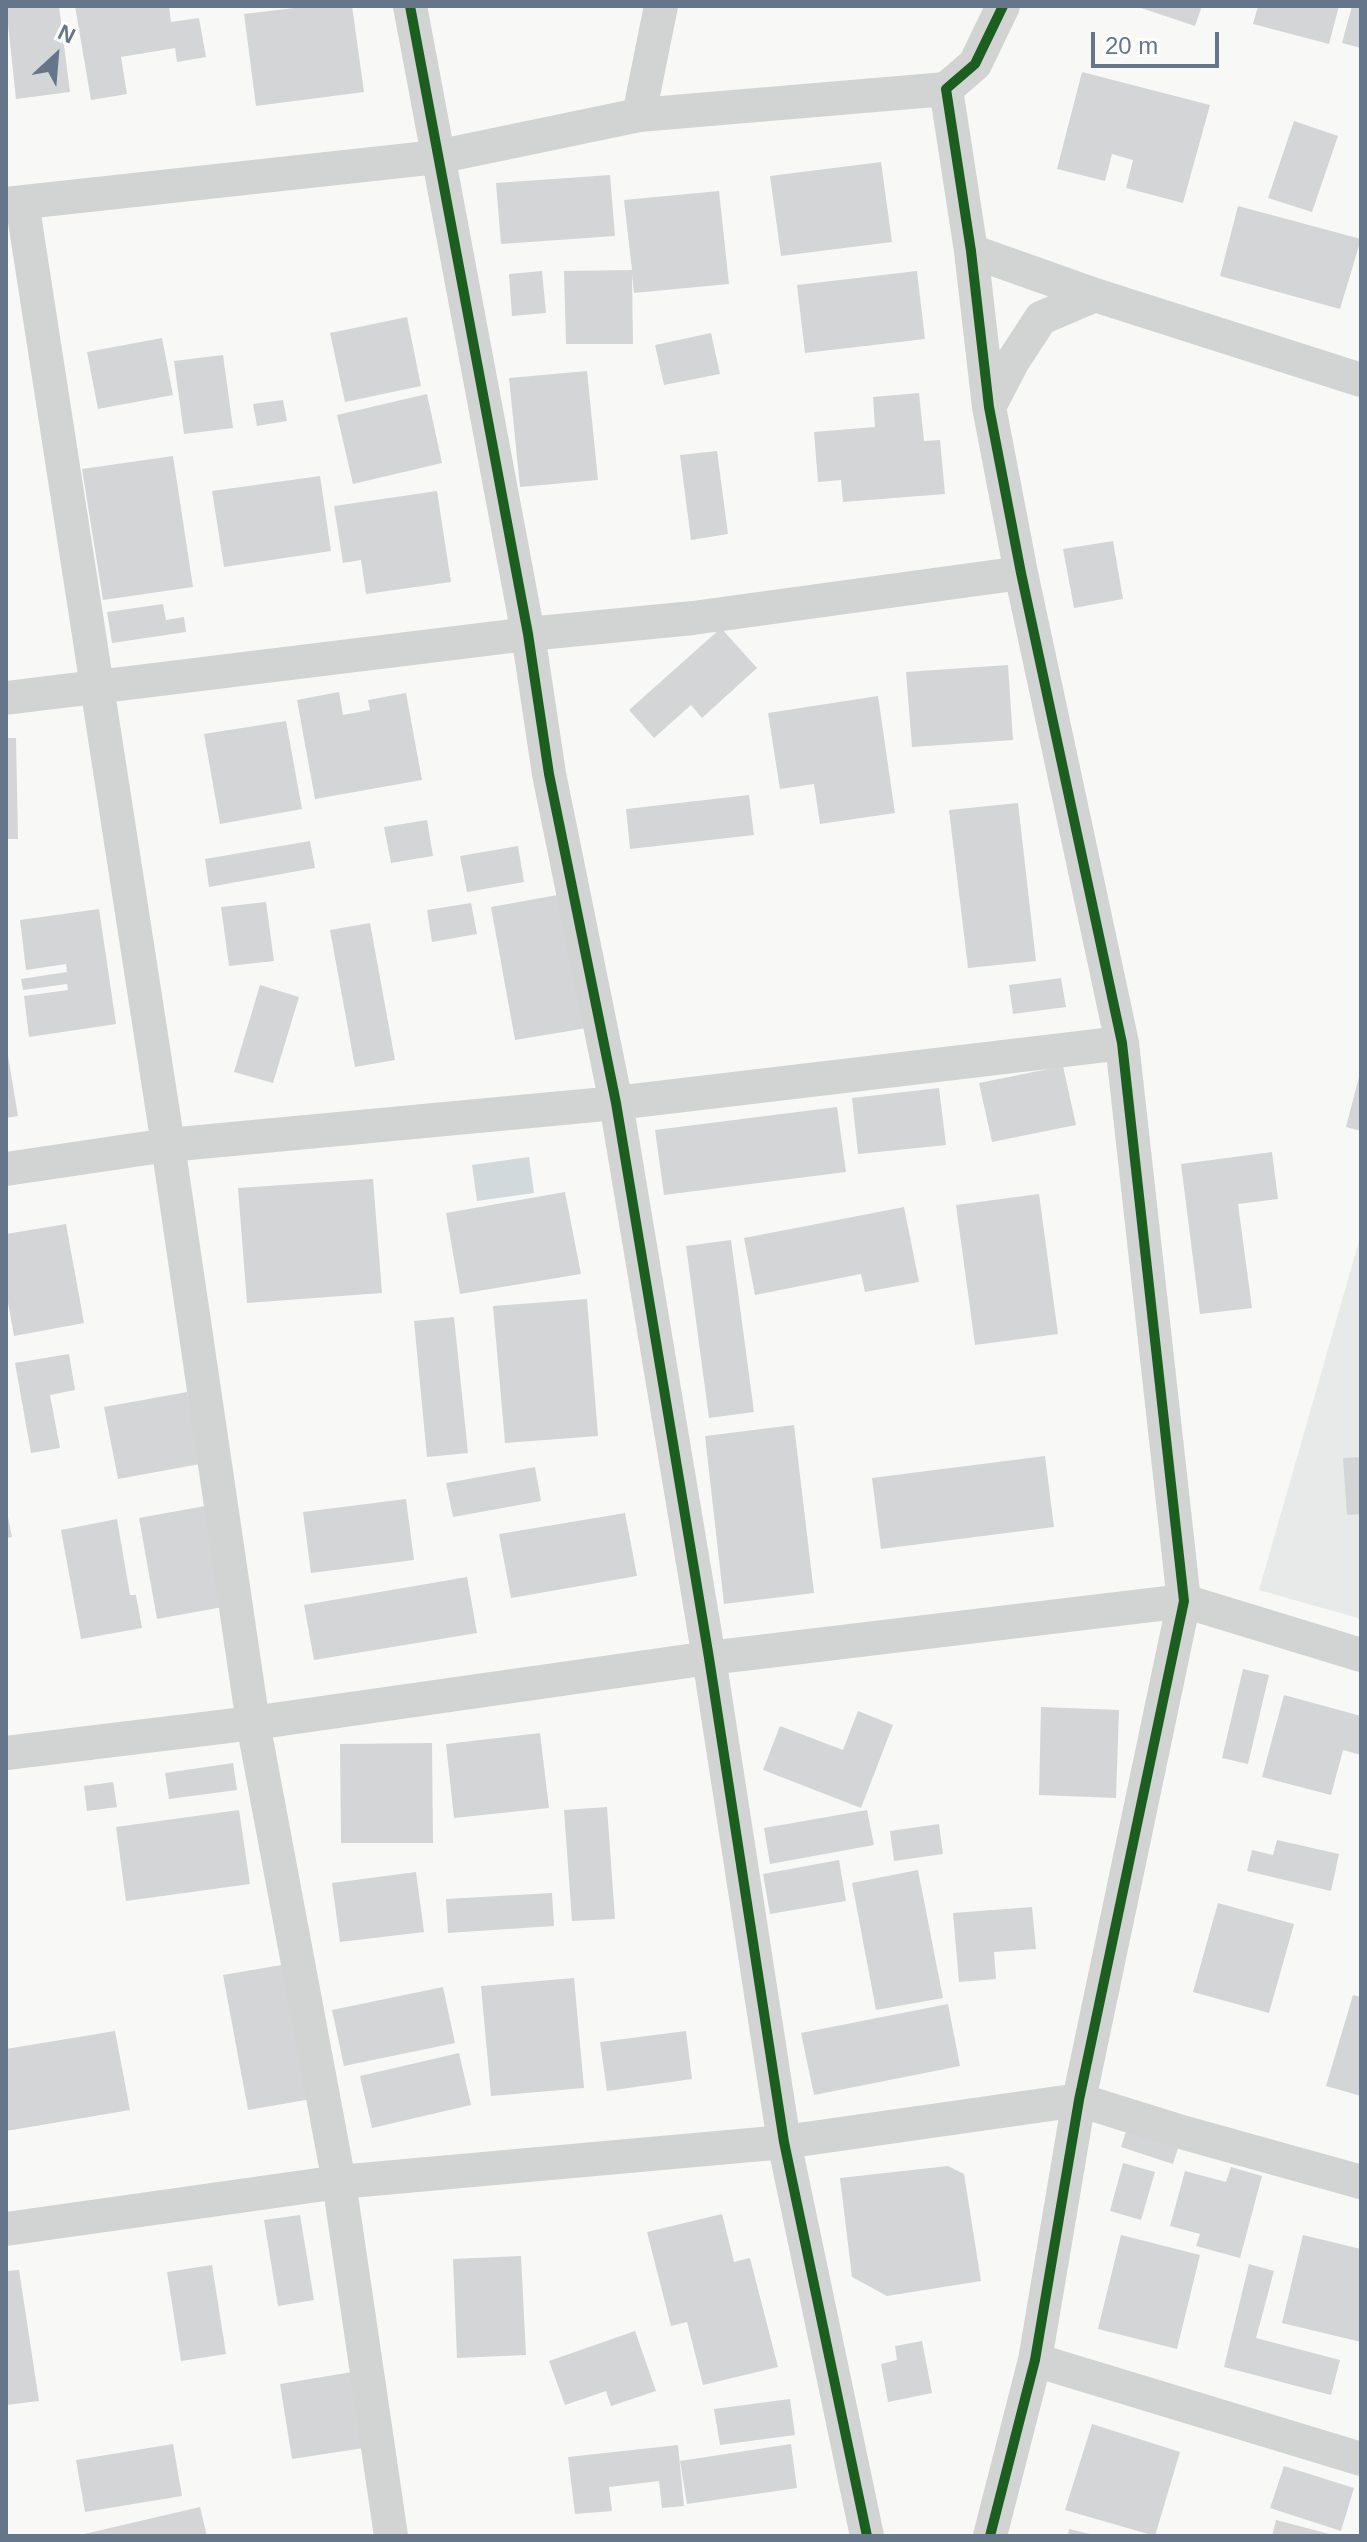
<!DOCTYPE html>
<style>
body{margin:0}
#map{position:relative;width:1367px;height:2542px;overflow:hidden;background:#f8f8f7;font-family:Arial,sans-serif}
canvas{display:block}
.frame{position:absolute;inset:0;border:8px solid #65758a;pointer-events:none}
.north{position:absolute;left:16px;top:16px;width:80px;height:80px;-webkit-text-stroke:6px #fff;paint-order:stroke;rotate:26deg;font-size:22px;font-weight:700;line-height:32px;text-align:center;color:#65758a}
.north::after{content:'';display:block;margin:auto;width:28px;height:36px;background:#65758a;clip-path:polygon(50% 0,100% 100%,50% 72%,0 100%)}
.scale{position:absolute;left:1091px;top:32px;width:128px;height:36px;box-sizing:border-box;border:4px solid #65758a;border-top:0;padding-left:10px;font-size:24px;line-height:28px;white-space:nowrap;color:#65758a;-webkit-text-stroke:6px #fff;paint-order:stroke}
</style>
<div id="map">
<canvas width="1367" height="2542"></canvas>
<div class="frame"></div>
<div class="north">N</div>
<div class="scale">20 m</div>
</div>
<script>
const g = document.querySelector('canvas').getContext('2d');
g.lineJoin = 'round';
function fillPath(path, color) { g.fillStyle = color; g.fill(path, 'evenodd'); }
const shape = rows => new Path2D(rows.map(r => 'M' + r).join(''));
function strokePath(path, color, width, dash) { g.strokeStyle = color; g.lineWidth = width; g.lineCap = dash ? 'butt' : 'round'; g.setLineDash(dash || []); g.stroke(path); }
fillPath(shape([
 [1361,1234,1361,1619,1259,1590]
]), '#e8e9e9');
fillPath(shape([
 [529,1157,534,1193,477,1201,472,1165]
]), '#d2d9dd');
fillPath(shape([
 [6,6,59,6,70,92,16,99],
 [75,6,169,6,171,22,199,18,206,57,177,62,175,48,121,57,127,94,91,100],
 [311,6,352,6,364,92,256,106,244,14],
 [1135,6,1202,6,1195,26],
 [1258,6,1339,6,1329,44,1253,24],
 [1352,6,1361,6,1361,48,1342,43],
 [1082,72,1210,105,1183,203,1126,188,1133,160,1112,154,1105,181,1057,169],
 [1294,121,1338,136,1312,212,1268,198],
 [881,162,892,242,781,256,770,176],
 [610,175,615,236,501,244,496,183],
 [719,191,729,284,634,293,632,274,633,344,566,344,564,271,632,270,624,200],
 [1238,206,1361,239,1340,309,1220,276],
 [542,271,546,313,512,316,509,274],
 [917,271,925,339,805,353,797,285],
 [407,317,421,386,345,402,330,333],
 [711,333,720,374,664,385,655,345],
 [162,338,173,395,98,409,87,352],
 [223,355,233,428,184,434,174,361],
 [587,371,598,480,520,487,509,378],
 [919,393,924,441,940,440,945,494,843,502,841,480,818,482,814,432,875,427,873,397],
 [427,394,442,463,353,484,337,415],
 [283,400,287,421,257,426,253,404],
 [717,451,728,534,691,540,680,455],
 [173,456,193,587,103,600,82,469],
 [320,476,331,551,224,567,212,491],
 [437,491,451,582,366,594,361,560,343,563,334,506],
 [1113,541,1123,599,1074,608,1063,549],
 [163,604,166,620,184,617,186,632,112,643,107,612],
 [721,628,757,668,702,718,691,705,654,738,629,710],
 [1008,665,1013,740,912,747,906,672],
 [339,692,343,715,370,710,368,700,406,693,422,780,315,799,297,700],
 [878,696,895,813,820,824,814,784,780,789,768,713],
 [286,721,302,809,220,824,204,734],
 [6,738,16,738,18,839,6,839],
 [749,795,754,835,630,849,626,809],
 [1018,803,1036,961,968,968,949,810],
 [427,820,433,856,391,863,384,827],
 [310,841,315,868,209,887,205,859],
 [518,846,524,882,467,892,460,856],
 [563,894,587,1028,515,1040,491,907],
 [266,902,274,961,229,966,221,907],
 [471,903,477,934,432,942,427,910],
 [99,909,116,1024,29,1037,24,996,68,990,67,984,23,990,21,979,67,972,66,964,26,970,20,920],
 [370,923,395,1060,355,1067,330,930],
 [1061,978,1066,1007,1013,1014,1009,985],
 [260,985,299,997,273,1083,234,1072],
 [6,1044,18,1116,6,1118],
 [1063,1066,1076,1125,992,1142,979,1083],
 [1360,1073,1361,1074,1361,1131,1346,1127],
 [939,1088,946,1145,858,1154,852,1098],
 [837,1107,846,1172,664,1195,655,1130],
 [1272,1152,1278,1199,1238,1204,1252,1308,1200,1314,1181,1164],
 [373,1179,382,1293,247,1303,238,1188],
 [565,1192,581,1274,460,1294,446,1213],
 [1039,1194,1058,1334,975,1345,956,1205],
 [904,1207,919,1282,865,1292,861,1274,755,1295,744,1238],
 [66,1224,84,1323,14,1336,6,1291,6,1234],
 [731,1240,754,1412,709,1418,686,1246],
 [587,1299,598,1436,505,1443,493,1306],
 [454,1317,468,1453,427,1457,414,1321],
 [69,1354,75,1390,50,1395,60,1448,31,1453,15,1363],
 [187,1392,200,1464,118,1479,104,1407],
 [794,1425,814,1593,724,1604,705,1436],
 [1045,1456,1054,1527,881,1549,872,1478],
 [1361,1457,1361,1514,1347,1515,1343,1458],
 [535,1467,541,1501,453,1517,446,1483],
 [406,1499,414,1560,311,1573,303,1512],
 [205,1506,223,1607,157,1619,139,1518],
 [6,1508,12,1537,6,1538],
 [625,1513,637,1576,511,1598,499,1534],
 [117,1519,130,1595,136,1595,142,1628,81,1639,61,1530],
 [467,1577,477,1633,314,1660,304,1605],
 [1243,1669,1269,1675,1248,1764,1222,1758],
 [1284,1695,1361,1716,1361,1755,1343,1750,1331,1795,1262,1777],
 [1041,1707,1119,1710,1116,1798,1039,1795],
 [858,1711,893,1725,861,1808,763,1770,780,1726,843,1750],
 [540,1733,549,1808,454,1818,446,1744],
 [432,1743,433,1843,341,1843,340,1744],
 [233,1763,237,1790,169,1799,165,1773],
 [113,1782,117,1807,87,1811,84,1786],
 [607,1807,615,1919,572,1921,564,1810],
 [239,1810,250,1884,126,1901,116,1827],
 [867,1810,874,1845,770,1864,764,1828],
 [939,1824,943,1854,894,1861,890,1831],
 [1277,1840,1339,1854,1331,1891,1247,1871,1252,1850,1273,1855],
 [839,1860,846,1901,770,1914,763,1874],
 [918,1870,943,1998,876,2010,852,1883],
 [416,1872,424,1932,340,1942,332,1883],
 [552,1893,554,1926,448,1933,446,1899],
 [1218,1903,1294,1924,1269,2013,1193,1992],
 [1032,1907,1036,1949,994,1952,996,1979,959,1982,953,1913],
 [287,1964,311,2099,248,2110,223,1975],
 [574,1978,584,2088,491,2096,481,1986],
 [443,1987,455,2043,344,2066,332,2010],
 [1353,1995,1361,1997,1361,2096,1326,2086],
 [948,2004,960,2066,814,2095,801,2033],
 [115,2031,130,2110,6,2131,6,2049],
 [686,2031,692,2079,607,2091,600,2042],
 [459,2053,471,2105,372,2128,360,2076],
 [1128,2125,1180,2142,1173,2164,1121,2147],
 [1123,2163,1155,2172,1141,2220,1110,2211],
 [948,2166,964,2174,981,2281,887,2296,852,2277,840,2178],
 [1231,2167,1262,2176,1240,2258,1196,2246,1200,2234,1170,2226,1185,2171,1226,2182],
 [722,2214,734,2262,750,2258,778,2367,703,2385,687,2322,671,2326,647,2232],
 [300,2215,314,2300,278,2306,264,2220],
 [1121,2235,1200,2255,1177,2349,1098,2329],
 [1303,2235,1361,2249,1361,2342,1282,2323],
 [521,2256,526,2355,457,2358,453,2259],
 [1249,2264,1274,2271,1256,2338,1340,2360,1331,2395,1224,2367],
 [212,2265,226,2354,181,2361,167,2272],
 [19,2270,39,2401,6,2405,6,2271],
 [635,2331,656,2391,611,2406,606,2391,565,2405,549,2361],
 [922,2341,932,2393,888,2402,881,2364,897,2360,895,2346],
 [358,2371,370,2447,292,2459,280,2384],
 [790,2399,795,2435,720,2445,714,2409],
 [1092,2424,1180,2452,1155,2536,1065,2510],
 [173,2444,182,2496,85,2512,76,2460],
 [791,2444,797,2488,687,2504,680,2461],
 [678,2445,684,2506,662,2508,659,2481,609,2487,612,2511,575,2514,568,2457],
 [1284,2466,1354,2488,1341,2531,1270,2508],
 [200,2507,207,2536,80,2536,80,2535],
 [1276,2520,1333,2535,1333,2536,1272,2536],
 [1069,2529,1094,2535,1094,2536,1068,2536]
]), '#d4d5d6');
strokePath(shape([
 [410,6,528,634,549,774,616,1103,709,1658,784,2142,867,2536],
 [639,115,661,6],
 [22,202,168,1145,253,1723,339,2182,391,2536],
 [6,204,437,157,639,115,946,89],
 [971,251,1095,295],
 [989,407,1013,361,1041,318,1095,295,1361,380],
 [6,698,528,634,693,618,1021,573],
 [6,1169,168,1145,616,1103,1122,1043],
 [6,1753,253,1723,709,1658,1184,1601,1361,1655],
 [6,2229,339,2182,784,2142,1079,2100,1185,2133,1361,2182],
 [1035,2360,1361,2459],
 [990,2536,1035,2360,1079,2100,1184,1601,1122,1043,1021,573,989,407,971,251,946,89,975,64,1003,6]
]), '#d2d3d3', 34);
strokePath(shape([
 [410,6,528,634,549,774,616,1103,709,1658,784,2142,867,2536],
 [990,2536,1035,2360,1079,2100,1184,1601,1122,1043,1021,573,989,407,971,251,946,89,975,64,1003,6]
]), '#1b5e20', 10);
</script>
